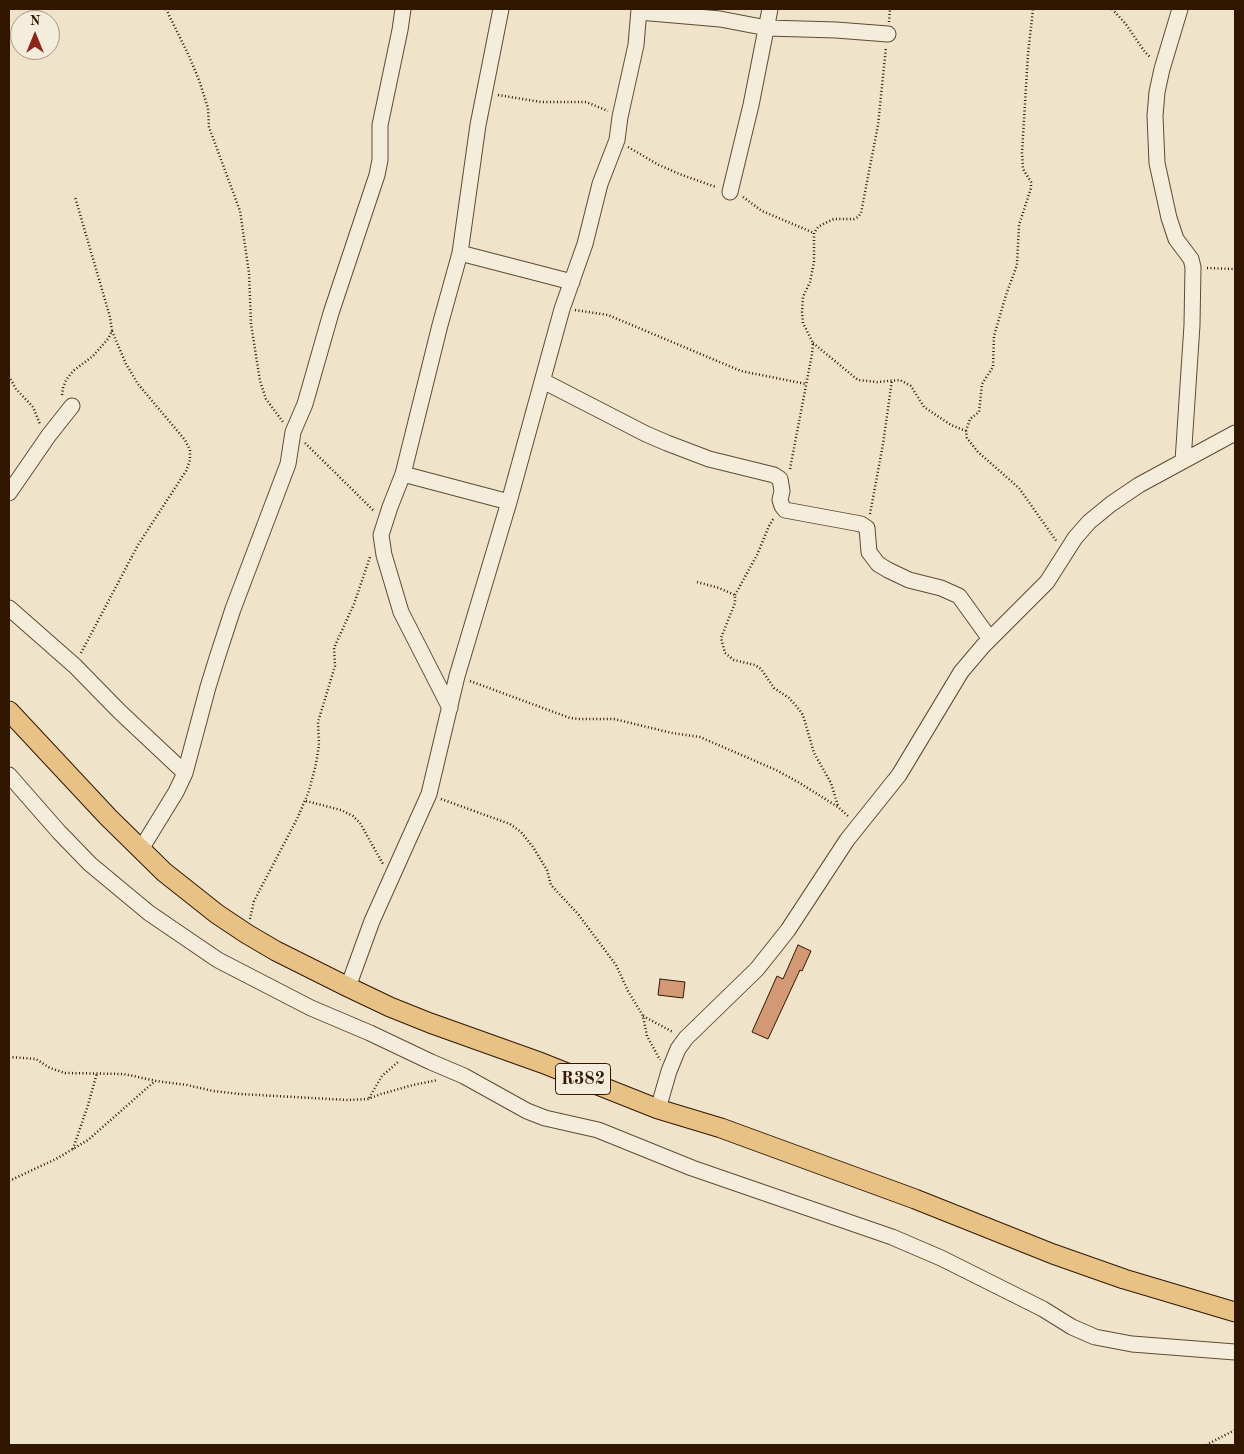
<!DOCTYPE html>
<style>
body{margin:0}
#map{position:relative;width:1244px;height:1454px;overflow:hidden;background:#efe4c9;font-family:"Old Standard TT",serif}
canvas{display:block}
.frame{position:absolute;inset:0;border:10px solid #311700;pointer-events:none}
.north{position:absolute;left:10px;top:10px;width:50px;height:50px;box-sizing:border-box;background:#f5eddc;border:1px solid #a79784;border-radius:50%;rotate:0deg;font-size:14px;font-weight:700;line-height:20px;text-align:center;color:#311700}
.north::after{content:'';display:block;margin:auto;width:18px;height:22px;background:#8f2418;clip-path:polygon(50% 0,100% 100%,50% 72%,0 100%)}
</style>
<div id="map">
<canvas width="1244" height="1454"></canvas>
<div class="frame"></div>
<div class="north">N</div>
</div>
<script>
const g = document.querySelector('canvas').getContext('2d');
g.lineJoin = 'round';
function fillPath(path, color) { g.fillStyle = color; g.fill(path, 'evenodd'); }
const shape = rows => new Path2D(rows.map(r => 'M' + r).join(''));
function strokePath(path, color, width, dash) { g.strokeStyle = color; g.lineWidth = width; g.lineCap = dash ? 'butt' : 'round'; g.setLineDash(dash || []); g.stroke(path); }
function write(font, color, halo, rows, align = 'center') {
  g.font = font + ' "Old Standard TT",serif'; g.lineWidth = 4.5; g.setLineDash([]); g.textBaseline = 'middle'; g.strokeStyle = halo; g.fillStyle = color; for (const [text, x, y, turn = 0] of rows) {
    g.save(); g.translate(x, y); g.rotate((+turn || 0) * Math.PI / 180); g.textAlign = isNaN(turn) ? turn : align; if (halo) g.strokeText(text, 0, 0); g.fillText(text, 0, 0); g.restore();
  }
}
const building = shape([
 [798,945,811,951,802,971,800,970,768,1039,752,1032,777,976,783,979,798,945],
 [660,979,685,982,683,998,658,995,660,979]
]);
fillPath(building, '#d39975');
strokePath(building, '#311700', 1);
const minor = shape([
 [1180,9,1162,69,1157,92,1155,116,1157,163,1169,218,1176,239,1191,259,1193,267,1192,325,1183,461],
 [639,12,720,19,767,28,836,30,888,34],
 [730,192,751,105,770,9],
 [460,253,572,282],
 [543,381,646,434,667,443,709,459,774,475,780,479,782,491,780,500,782,506,785,510,861,524,867,528,869,552,878,564,888,570,909,580,941,588,959,596,990,639],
 [403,474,509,502],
 [9,493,49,435,72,406],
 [9,608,75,666,119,711,185,773],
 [450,708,401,612,384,555,381,535,390,507,403,474,440,325,460,253,478,125,501,9],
 [9,775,59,832,90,864,149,913,218,960,311,1008,370,1033,431,1062,464,1076,527,1111,545,1118,598,1130,692,1168,892,1237,941,1258,1043,1309,1072,1327,1095,1337,1132,1344,1235,1352],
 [141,849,176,792,185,773,208,687,217,658,233,609,288,464,293,432,305,404,331,313,377,175,380,160,380,125,400,30,403,9],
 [348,987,372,921,429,794,457,676,509,502,562,309,585,244,600,184,617,140,620,117,636,45,639,9],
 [658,1109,669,1071,678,1049,686,1038,757,969,788,930,847,840,899,775,961,672,983,646,1047,582,1075,538,1089,522,1111,504,1139,485,1235,433]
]);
const major = shape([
 [9,711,108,817,164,872,217,914,247,934,276,951,348,987,390,1007,430,1023,542,1063,658,1109,721,1128,915,1199,1053,1254,1124,1279,1235,1312]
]);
strokePath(minor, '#604a32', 17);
strokePath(major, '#311700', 21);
strokePath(shape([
 [166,9,189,56,199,80,208,108,209,127,240,211,249,273,251,324,260,381,266,399,283,422],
 [1112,9,1125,23,1145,52,1151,58],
 [889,22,890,9],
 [498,95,541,102,586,102,608,111],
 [628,147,659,165,682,175,716,187],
 [743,197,762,211,814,233],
 [1207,268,1235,269],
 [575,310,608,315,741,371,806,384],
 [813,343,858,380,877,382,900,380,911,386,924,407,951,425,966,431,967,438,978,452,1019,488,1057,542],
 [9,376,16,389,33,407,40,424],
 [62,395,63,388,66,380,73,371,93,356,108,339,112,331,110,317,75,197],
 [966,431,970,419,979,412,982,384,993,367,994,336,1006,295,1017,265,1019,225,1031,188,1031,182,1023,169,1022,153,1028,54,1033,9],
 [305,443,374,511],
 [790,469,812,354,813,343,803,323,802,312,803,297,810,282,814,262,814,233,818,227,825,223,834,219,854,219,858,217,861,213,878,125,886,47],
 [870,514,883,444,892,380],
 [697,582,719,588,735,595,735,603,721,638,725,653,734,660,755,665,761,669,774,688,789,698,797,707,803,715,814,753,831,783,838,806],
 [735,595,757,555,769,526,774,518],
 [81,653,138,545,186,471,190,460,190,450,185,440,138,384,126,364,112,331],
 [470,681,570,718,580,719,614,719,672,733,700,737,776,770,798,782,838,807,848,816],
 [441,799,510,824,521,832,533,847,547,870,551,885,578,914,616,965,628,991,643,1016,647,1036,660,1060],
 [306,801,341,810,353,816,360,823,383,864],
 [250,919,254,901,297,819,309,791,316,764,319,745,318,722,335,666,334,648,354,604,370,557],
 [643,1016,673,1032],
 [9,1057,36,1059,50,1068,65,1073,124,1074,156,1081,187,1085,213,1091,240,1094,348,1100,368,1099,381,1094,413,1085,438,1080],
 [369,1098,382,1076,398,1062],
 [73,1149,88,1105,97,1073],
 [9,1181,56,1159,88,1140,155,1081],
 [1206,1445,1235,1430]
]), '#311700', 2.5, [1, 2.5]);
strokePath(minor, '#f5eddc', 15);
strokePath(major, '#e8c284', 19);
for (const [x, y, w] of [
 [583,1079,55]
]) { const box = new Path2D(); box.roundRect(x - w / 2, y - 15.5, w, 31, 4); g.fillStyle = '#f5eddc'; g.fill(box); strokePath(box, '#311700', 1); }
write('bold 18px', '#311700', null, [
 ["R382",583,1079]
]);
</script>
